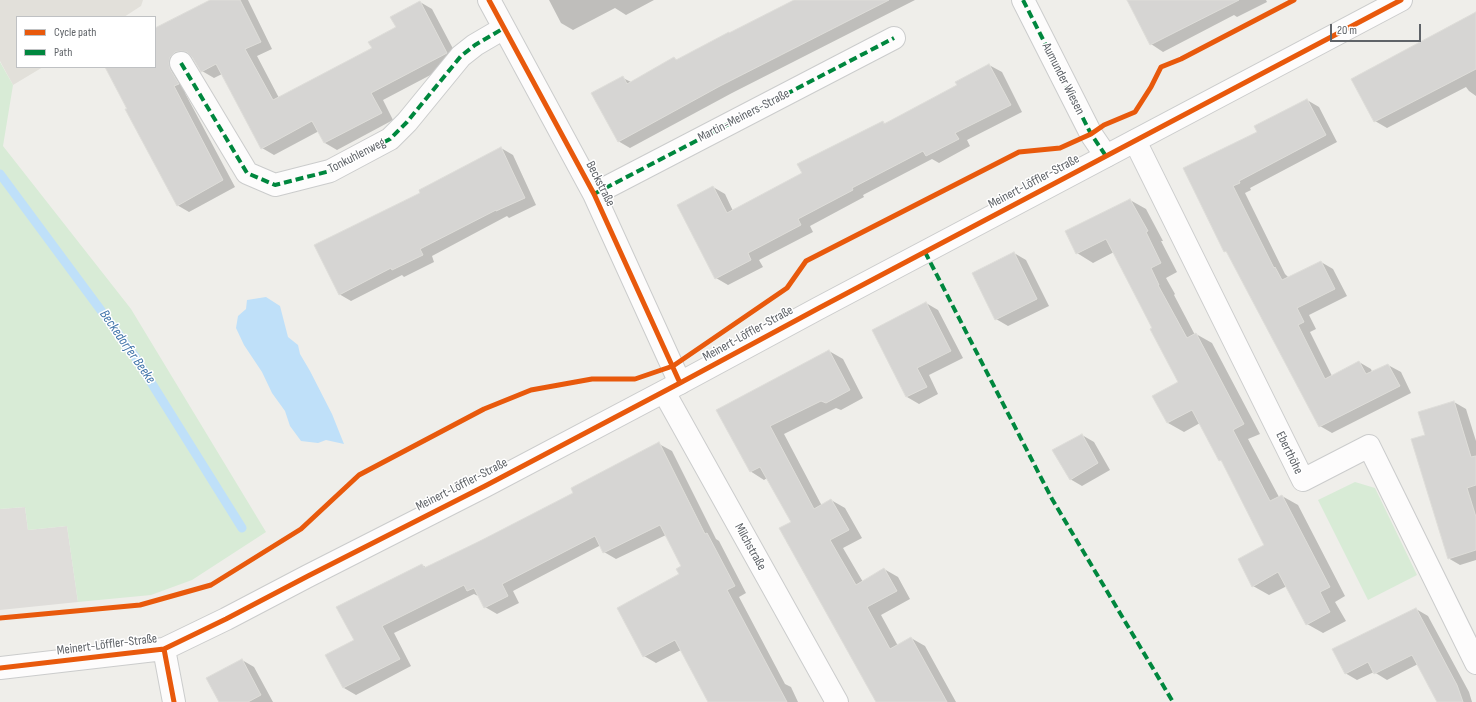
<!DOCTYPE html>
<meta charset="utf-8">
<style>
body{margin:0}
#map{position:relative;width:1476px;height:702px;overflow:hidden;background:#efeeea;font-family:"Sofia Sans Condensed",sans-serif}
canvas{display:block}
.legend{position:absolute;left:16px;top:16px;width:140px;height:52px;box-sizing:border-box;background:#fff;border:1px solid #bfc1c3;margin:0;padding:5px 7px;list-style:none;font-size:12px;color:#5f6368}
.legend li{display:flex;align-items:center;gap:8px;height:20px}
.legend b{width:20px;border:1px solid #bfc1c3}
.scale{position:absolute;left:1330px;top:24px;width:91px;height:18px;box-sizing:border-box;border:2px solid #5f6368;border-top:0;padding-left:5px;font-size:12px;line-height:14px;white-space:nowrap;color:#5f6368;-webkit-text-stroke:3px #fff;paint-order:stroke}
</style>
<div id="map">
<canvas width="1476" height="702"></canvas>
<ul class="legend">
<li><b style="height:5px;background:#e8590c"></b>Cycle path</li>
<li><b style="height:5px;background:#00873e"></b>Path</li>
</ul>
<div class="scale">20 m</div>
</div>
<script>
const g = document.querySelector('canvas').getContext('2d');
g.lineJoin = 'round';
function fillPath(path, color) { g.fillStyle = color; g.fill(path, 'evenodd'); }
const shape = rows => new Path2D(rows.map(r => 'M' + r).join(''));
function strokePath(path, color, width, dash) { g.strokeStyle = color; g.lineWidth = width; g.lineCap = dash ? 'butt' : 'round'; g.setLineDash(dash || []); g.stroke(path); }
function write(font, color, halo, rows, align = 'center') {
  g.font = font + ' "Sofia Sans Condensed",sans-serif'; g.lineWidth = 3; g.setLineDash([]); g.textBaseline = 'middle'; g.strokeStyle = halo; g.fillStyle = color; for (const [text, x, y, turn = 0] of rows) {
    g.save(); g.translate(x, y); g.rotate((+turn || 0) * Math.PI / 180); g.textAlign = isNaN(turn) ? turn : align; if (halo) g.strokeText(text, 0, 0); g.fillText(text, 0, 0); g.restore();
  }
}
fillPath(shape([
 [25,507,28,530,67,526,78,602,0,610,0,509]
]), '#dfddda');
fillPath(shape([
 [0,0,143,0,141,6,124,17,17,17,17,67,43,67,13,85,0,61]
]), '#e2e0da');
fillPath(shape([
 [0,62,13,85,3,146,131,309,266,532,192,580,151,595,78,602,67,526,28,530,25,507,0,509],
 [1355,482,1375,488,1417,575,1368,600,1318,500]
]), '#d8ebd6');
fillPath(shape([
 [266,297,280,306,288,337,298,345,300,354,310,371,332,414,344,444,326,440,318,443,301,441,290,426,285,411,272,393,262,372,244,345,236,328,238,316,246,309,247,300]
]), '#bfe0f9');
fillPath(shape([
 [212,0,248,0,272,49,257,56,279,98,373,49,397,27,420,2,432,9,459,60,383,100,393,120,337,150,325,143,319,131,274,155,262,148,222,74,214,78,202,71,193,57,187,59,190,91,185,93,235,187,189,212,177,205,106,67,155,67,155,29],
 [549,0,654,0,626,15,615,8,573,30,561,23],
 [796,0,915,0,732,93,630,148,618,141,623,78,631,82,674,58,677,60],
 [1128,0,1266,0,1267,2,1237,17,1234,15,1163,52,1151,44],
 [1476,14,1476,96,1469,91,1466,87,1387,128,1375,121],
 [989,65,1002,72,1022,112,967,140,970,146,939,163,932,159,863,195,864,197,810,226,813,232,759,260,763,267,728,285,716,278,678,206,713,187,725,194,733,211,803,173,883,122,886,124,958,86],
 [1307,100,1319,107,1337,142,1250,188,1251,190,1245,193,1285,274,1289,278,1321,262,1333,269,1347,296,1309,315,1316,329,1310,332,1332,376,1359,362,1371,369,1372,372,1388,365,1401,372,1411,393,1332,433,1320,426,1228,253,1225,251,1184,169,1258,132],
 [501,148,513,155,536,205,509,218,507,216,432,256,434,262,404,277,402,275,351,301,339,294,422,194],
 [1130,200,1146,209,1163,241,1161,241,1177,272,1166,278,1175,294,1174,295,1195,335,1196,334,1212,343,1260,434,1248,439,1279,497,1282,496,1298,505,1345,596,1335,602,1346,621,1323,633,1307,624,1287,586,1269,595,1253,586,1265,546,1222,461,1220,460,1200,423,1184,432,1168,423,1154,397,1180,383,1114,252,1093,263,1077,253],
 [1014,253,1026,260,1049,306,1008,326,996,319],
 [926,303,938,310,963,358,929,375,938,394,919,404,907,397,873,330],
 [829,351,843,359,863,398,841,410,836,408,784,434,822,506,831,500,845,508,862,538,843,548,863,582,884,569,898,577,910,599,881,615,898,646,911,638,925,646,956,702,877,702,793,522,767,478,764,480,750,471,717,410],
 [1454,402,1466,409,1476,441,1476,560,1460,565,1448,558,1427,436],
 [1082,435,1094,442,1110,470,1082,486,1070,479],
 [659,444,672,451,716,539,719,541,746,593,739,597,785,684,791,687,798,702,714,702,681,650,656,663,644,656,680,575,682,567,666,535,616,559,604,552,601,545,513,591,519,603,497,614,485,607,480,597,474,594,394,633,411,666,356,695,344,688,356,640,422,565,427,568,575,493],
 [1416,609,1428,616,1469,692,1472,702,1439,702,1418,664,1387,680,1374,672,1357,680,1345,673],
 [242,660,254,667,273,702,221,702]
]), '#0003');
strokePath(shape([
 [0,174,134,355,242,528]
]), '#bfe0f9', 9);
const building = shape([
 [210,0,240,0,261,42,245,49,273,100,372,48,368,42,396,27,390,17,420,1,447,53,371,93,382,113,324,143,312,121,261,149,216,64,201,72,192,57,187,52,181,51,175,52,170,57,169,63,170,69,179,84,174,86,223,180,177,206,125,109,127,109,105,67,155,67,155,28,210,0],
 [794,0,889,0,720,86,618,142,591,93,623,76,627,84,674,57,676,60,729,32,729,33,794,0],
 [1127,0,1239,0,1150,45,1127,0],
 [1476,12,1476,69,1374,122,1351,79,1476,12],
 [989,64,1011,105,955,133,959,139,926,156,923,151,852,188,853,190,798,219,801,225,748,253,751,260,715,279,677,205,713,186,727,213,802,173,797,164,883,121,884,124,957,85,955,82,989,64],
 [1307,99,1326,135,1239,181,1240,183,1233,186,1274,268,1275,267,1282,280,1321,261,1335,289,1297,308,1304,322,1298,325,1325,379,1359,361,1366,374,1388,364,1400,386,1319,427,1226,251,1224,252,1183,168,1257,132,1254,126,1307,99],
 [501,147,525,198,496,211,496,210,420,249,423,255,392,270,391,268,339,295,314,245,420,193,419,190,501,147],
 [1130,199,1148,231,1146,232,1161,263,1151,268,1159,285,1158,285,1187,338,1196,333,1244,424,1233,430,1270,501,1282,495,1330,587,1320,592,1330,612,1306,625,1278,572,1252,587,1238,559,1264,545,1221,460,1219,461,1192,410,1167,423,1152,396,1178,382,1150,329,1152,328,1106,239,1076,254,1065,231,1130,199],
 [1014,252,1037,299,995,320,972,273,1014,252],
 [926,302,951,351,917,368,927,387,906,397,872,330,926,302],
 [829,350,850,390,826,403,821,401,770,426,814,509,831,499,849,530,830,540,856,585,884,568,897,591,867,607,890,649,911,637,947,702,876,702,779,528,791,522,760,467,750,472,716,410,829,350],
 [1454,401,1471,457,1476,456,1476,485,1467,488,1476,517,1476,550,1448,559,1411,439,1425,435,1418,412,1454,401],
 [1082,434,1098,463,1070,480,1052,450,1082,434],
 [659,442,705,534,707,533,735,586,727,590,787,702,708,702,675,640,643,657,617,608,679,574,676,569,681,566,660,525,603,553,595,536,502,584,508,596,484,608,474,588,467,591,464,585,382,626,400,659,343,688,325,655,354,640,336,607,422,564,424,568,480,541,573,493,571,488,659,442],
 [1416,608,1457,685,1463,702,1437,702,1412,655,1374,674,1368,662,1345,674,1332,649,1416,608],
 [242,659,261,695,248,702,219,702,206,678,242,659]
]);
fillPath(building, '#d6d5d3');
strokePath(building, '#deddd9', 1);
const minor = shape([
 [489,0,594,194,680,383],
 [1023,0,1091,134,1106,156],
 [181,63,247,173,275,185,330,171,390,139,407,122,461,56,475,45,504,28],
 [1135,141,1303,480,1369,446,1476,663],
 [594,194,894,38],
 [664,392,837,702]
]);
const tertiary = shape([
 [164,649,174,702],
 [0,668,164,649,226,619,308,576,485,486,680,383,819,308,1401,0]
]);
strokePath(minor, '#cbcccc', 24);
strokePath(tertiary, '#cbcccc', 24);
strokePath(minor, '#fdfcfc', 22);
strokePath(tertiary, '#fdfcfc', 22);
strokePath(shape([
 [1023,0,1091,134,1106,156],
 [181,63,247,173,275,185,330,171,390,139,407,122,461,56,475,45,504,28],
 [594,194,894,38],
 [925,252,1052,499,1173,702]
]), '#00873e', 4, [8, 4]);
strokePath(shape([
 [489,0,594,194,680,383],
 [0,618,140,605,211,585,301,529,359,475,484,409,531,390,592,379,635,379,673,366,787,288,806,261,1019,152,1060,148,1091,134,1104,125,1135,112,1151,87,1161,67,1181,59,1294,0],
 [164,649,174,702],
 [0,668,164,649,226,619,308,576,485,486,680,383,819,308,1401,0]
]), '#e8590c', 5);
write('13px', '#5f6368', '#fff', [
 ["Aumunder Wiesen",1063,79,63],
 ["Martin-Meiners-Straße",744,116,-27],
 ["Tonkuhlenweg",357,156,-27],
 ["Meinert-Löffler-Straße",1034,182,-28],
 ["Beckstraße",600,184,63],
 ["Meinert-Löffler-Straße",748,334,-29],
 ["Eberthöhe",1289,453,64],
 ["Meinert-Löffler-Straße",462,485,-27],
 ["Milchstraße",750,547,61],
 ["Meinert-Löffler-Straße",107,645,-7]
]);
write('italic 14px', '#4174aa', '#fff', [
 ["Beckedorfer Beeke",127,347,55]
]);
</script>
